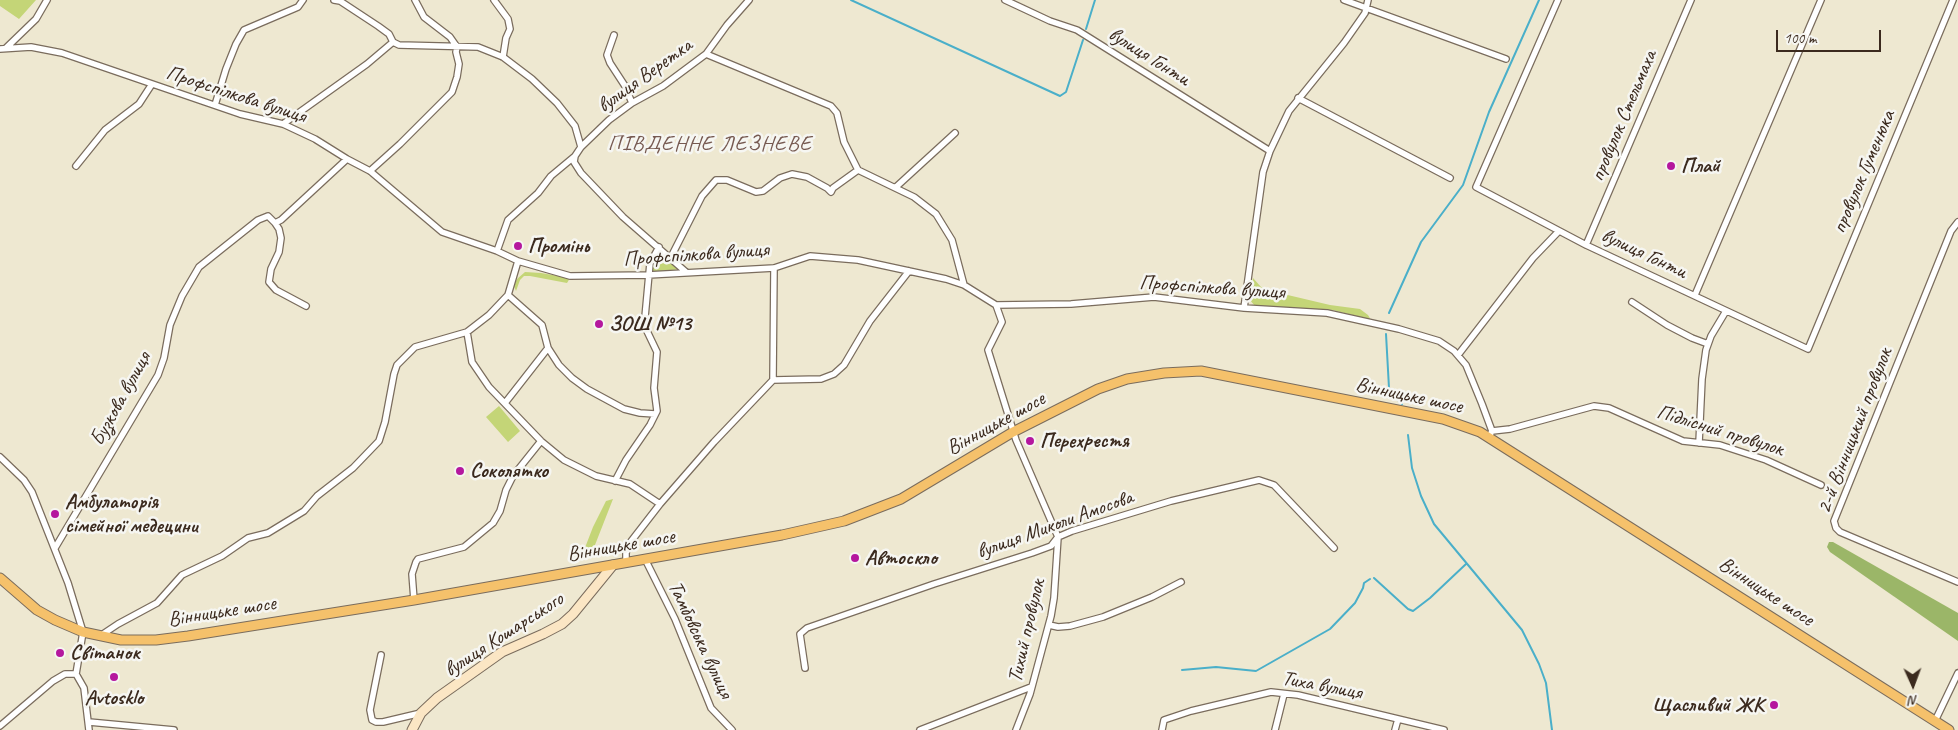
<!DOCTYPE html>
<meta charset="utf-8">
<style>
body{margin:0}
#map{position:relative;width:1958px;height:730px;overflow:hidden;background:#eee8d1;font-family:Caveat,sans-serif}
canvas{display:block}
.north{position:absolute;left:1888px;top:660px;width:50px;height:50px;-webkit-text-stroke:4px #f6f6f2;paint-order:stroke;rotate:178deg;font-size:14px;font-weight:700;line-height:20px;text-align:center;color:#3b2a1e}
.north::after{content:'';display:block;margin:auto;width:18px;height:22px;background:#3b2a1e;clip-path:polygon(50% 0,100% 100%,50% 72%,0 100%)}
.scale{position:absolute;left:1776px;top:30px;width:105px;height:22px;box-sizing:border-box;border:2px solid #3b2a1e;border-top:0;padding-left:6px;font-size:15px;line-height:18px;white-space:nowrap;color:#3b2a1e;-webkit-text-stroke:4px #f6f6f2;paint-order:stroke}
</style>
<div id="map">
<canvas width="1958" height="730"></canvas>
<div class="north">N</div>
<div class="scale">100 m</div>
</div>
<script>
const g = document.querySelector('canvas').getContext('2d');
g.lineJoin = 'round';
function fillPath(path, color) { g.fillStyle = color; g.fill(path, 'evenodd'); }
const shape = rows => new Path2D(rows.map(r => 'M' + r).join(''));
function strokePath(path, color, width, dash) { g.strokeStyle = color; g.lineWidth = width; g.lineCap = dash ? 'butt' : 'round'; g.setLineDash(dash || []); g.stroke(path); }
function write(font, color, halo, rows, align = 'center') {
  g.font = font + ' Caveat,sans-serif'; g.lineWidth = 5; g.setLineDash([]); g.textBaseline = 'middle'; g.strokeStyle = halo; g.fillStyle = color; for (const [text, x, y, turn = 0] of rows) {
    g.save(); g.translate(x, y); g.rotate((+turn || 0) * Math.PI / 180); g.textAlign = isNaN(turn) ? turn : align; if (halo) g.strokeText(text, 0, 0); g.fillText(text, 0, 0); g.restore();
  }
}
fillPath(shape([
 [0,0,36,0,19,19,0,6],
 [660,256,664,256,681,269,652,272,652,266,656,258],
 [525,272,541,273,570,278,567,283,530,276,524,276,520,280,516,291,514,286,517,279],
 [1253,278,1261,287,1275,292,1330,305,1360,309,1368,315,1371,320,1333,310,1255,306,1249,299],
 [499,406,520,431,508,442,486,417],
 [613,499,593,550,593,555,581,558,593,527,606,501]
]), '#c4d577');
fillPath(shape([
 [1829,542,1833,542,1958,613,1958,641,1830,552,1827,547]
]), '#9bb668');
strokePath(shape([
 [851,0,1060,96,1066,92,1083,40],
 [1086,29,1095,0],
 [1389,313,1421,242,1463,185,1489,112,1539,0],
 [1386,334,1389,388,1391,393,1402,404],
 [1408,435,1412,468,1421,496,1434,524,1522,630,1539,664,1546,683,1552,730],
 [1374,578,1408,609,1413,611,1430,598,1466,564],
 [1182,670,1216,667,1256,671,1330,629,1355,603,1363,588,1364,583,1370,579]
]), '#4aafc9', 2);
const street = shape([
 [334,0,340,1,378,26,389,34,393,42],
 [494,0,508,19,510,29,506,38,503,57],
 [1005,0,1050,21,1077,30,1270,151],
 [1344,0,1506,59],
 [1558,0,1476,187,1586,245,1808,349,1953,0],
 [614,35,607,55,610,63,625,86,632,103],
 [6,48,36,19,47,0],
 [0,49,31,47,62,53,240,114,283,124,315,139,347,159,370,171,442,232,497,251,518,261,570,276,648,275,774,268,810,256,858,260,946,279,964,285,996,305,1071,304,1154,297,1244,308,1327,313,1399,329,1439,341,1454,351,1466,365,1482,404,1492,431,1489,437],
 [706,54,831,106,837,113,844,142,858,170,914,197,936,214,952,240,964,285],
 [1298,98,1450,178],
 [215,105,226,69,236,44,244,30,298,7,303,0],
 [283,124,367,64,393,42,399,45,478,47,503,57,532,79,557,103,575,126,581,147],
 [76,166,105,130,139,104,152,84],
 [370,171,400,144,452,92,457,77,459,64,456,52,457,47,450,37,424,17,415,0],
 [896,187,955,133],
 [1958,222,1951,231,1834,521,1836,528,1840,532,1958,582],
 [275,223,279,229,281,238,279,252,271,269,269,282,276,290,306,306],
 [1586,245,1691,0],
 [497,251,508,220,538,193,551,176,575,156],
 [671,257,702,196,716,180,727,180,756,192,763,191,780,178,792,174,807,177,827,188,831,192,833,188,858,170],
 [686,272,623,217,581,173,574,162,575,156,581,147,609,120,632,103,663,86,706,54,727,25,749,0],
 [1695,295,1821,0],
 [1632,302,1667,325,1692,338,1708,344],
 [996,305,1002,322,988,350,1016,440,1058,537,1054,598,1051,616,1030,694,1016,730],
 [1244,308,1263,172,1270,151,1289,111,1344,43,1365,13,1368,0],
 [467,332,472,362,489,387,541,441,564,460,596,476,630,484,660,504],
 [548,348,559,365,572,378,587,389,624,409,640,413,655,414],
 [1458,355,1533,258,1559,231],
 [773,380,821,379,834,374,844,365,870,321,909,271],
 [505,403,548,348,542,325,508,295],
 [1492,431,1510,429,1594,406,1609,408,1683,441,1720,445,1766,460,1821,485],
 [1699,443,1702,379,1706,350,1711,336,1726,311],
 [0,457,24,480,32,492,68,583,83,632,76,674],
 [615,481,626,460,650,425,657,411,654,388,657,352,646,329,645,317,650,263,659,247],
 [55,548,158,375,164,358,170,325,182,296,199,267,258,220,268,216,275,223,281,220,347,159],
 [645,559,675,619,711,708,732,730],
 [626,563,626,553,629,544,660,504,714,442,773,380,774,268],
 [414,600,412,574,416,562,418,559,464,547,493,523,500,511,506,490,513,476,541,441],
 [1049,625,1058,627,1070,626,1103,617,1152,597,1181,582],
 [100,636,118,624,157,603,182,575,222,556,248,538,268,533,304,511,317,496,353,468,379,441,385,422,394,374,397,365,415,347,467,332,489,315,508,295,518,261],
 [381,655,370,710,372,720,376,722,383,722,421,713],
 [805,668,800,634,807,628,934,584,1032,553,1051,546,1058,537,1072,531,1171,501,1259,480,1274,485,1334,548],
 [1935,721,1958,673],
 [89,722,174,730],
 [0,726,53,681,65,674,76,674,84,688,89,730],
 [920,730,1031,687],
 [1162,730,1164,720,1191,711,1271,692,1298,695,1444,730],
 [1275,730,1284,694],
 [1395,730,1398,719]
]);
const secondary = shape([
 [412,730,421,713,437,698,502,652,543,634,562,624,573,614,613,565]
]);
const primary = shape([
 [0,578,37,610,55,620,83,632,121,640,156,640,188,636,414,600,782,535,844,521,901,499,1013,432,1098,389,1127,379,1164,373,1201,371,1443,419,1480,432,1949,730]
]);
strokePath(street, '#7a6c5d', 8);
strokePath(secondary, '#7a6c5d', 11);
strokePath(primary, '#7a6c5d', 11);
strokePath(street, '#fff', 5.5);
strokePath(secondary, '#fbe6c4', 9);
strokePath(primary, '#f5c16b', 9);
for (const [x, y, r, color] of [
 [1671,166,5,"#b5179e"],
 [518,246,5,"#b5179e"],
 [599,324,5,"#b5179e"],
 [1030,441,5,"#b5179e"],
 [460,471,5,"#b5179e"],
 [55,514,5,"#b5179e"],
 [855,558,5,"#b5179e"],
 [60,653,5,"#b5179e"],
 [114,677,5,"#b5179e"],
 [1774,705,5,"#b5179e"]
]) { const dot = new Path2D(); dot.arc(x, y, r, 0, 2 * Math.PI); g.fillStyle = color; g.fill(dot); strokePath(dot, '#f6f6f2', 2); }
write('21px', '#3b2a1e', '#f6f6f2', [
 ["вулиця Гонти",1149,57,32],
 ["вулиця Веретка",645,76,-36],
 ["Профспілкова вулиця",236,95,18],
 ["провулок Стельмаха",1624,116,-67],
 ["провулок Гуменюка",1864,172,-67],
 ["вулиця Гонти",1644,254,25],
 ["Профспілкова вулиця",696,255,-4],
 ["Профспілкова вулиця",1212,288,4],
 ["Вінницьке шосе",1409,396,12],
 ["Бузкова вулиця",121,399,-61],
 ["Вінницьке шосе",996,424,-29],
 ["Підлісний провулок",1720,431,17],
 ["2-й Вінницький провулок",1855,431,-69],
 ["вулиця Миколи Амосова",1055,525,-20],
 ["Вінницьке шосе",621,546,-10],
 ["Вінницьке шосе",1766,592,33],
 ["Вінницьке шосе",222,612,-9],
 ["Тихий провулок",1027,631,-77],
 ["вулиця Кошарського",504,635,-33],
 ["Тамбовська вулиця",700,640,65],
 ["Тиха вулиця",1322,686,11]
]);
write('bold 21px', '#3b2a1e', '#f6f6f2', [
 ["Плай",1681,166],
 ["Промінь",528,246],
 ["ЗОШ №13",609,324],
 ["Перехрестя",1040,441],
 ["Соколятко",470,471],
 ["Амбулаторія",65,502],
 ["сімейної медецини",65,526],
 ["Автоскло",865,558],
 ["Світанок",70,653],
 ["Avtosklo",114,698,"center"],
 ["Щасливий ЖК",1764,705,"right"]
], 'left');
g.letterSpacing = '1px';
write('22px', '#765950', '#f6f6f2', [
 ["ПІВДЕННЕ ЛЕЗНЕВЕ",710,144]
]);
g.letterSpacing = '0px';
</script>
